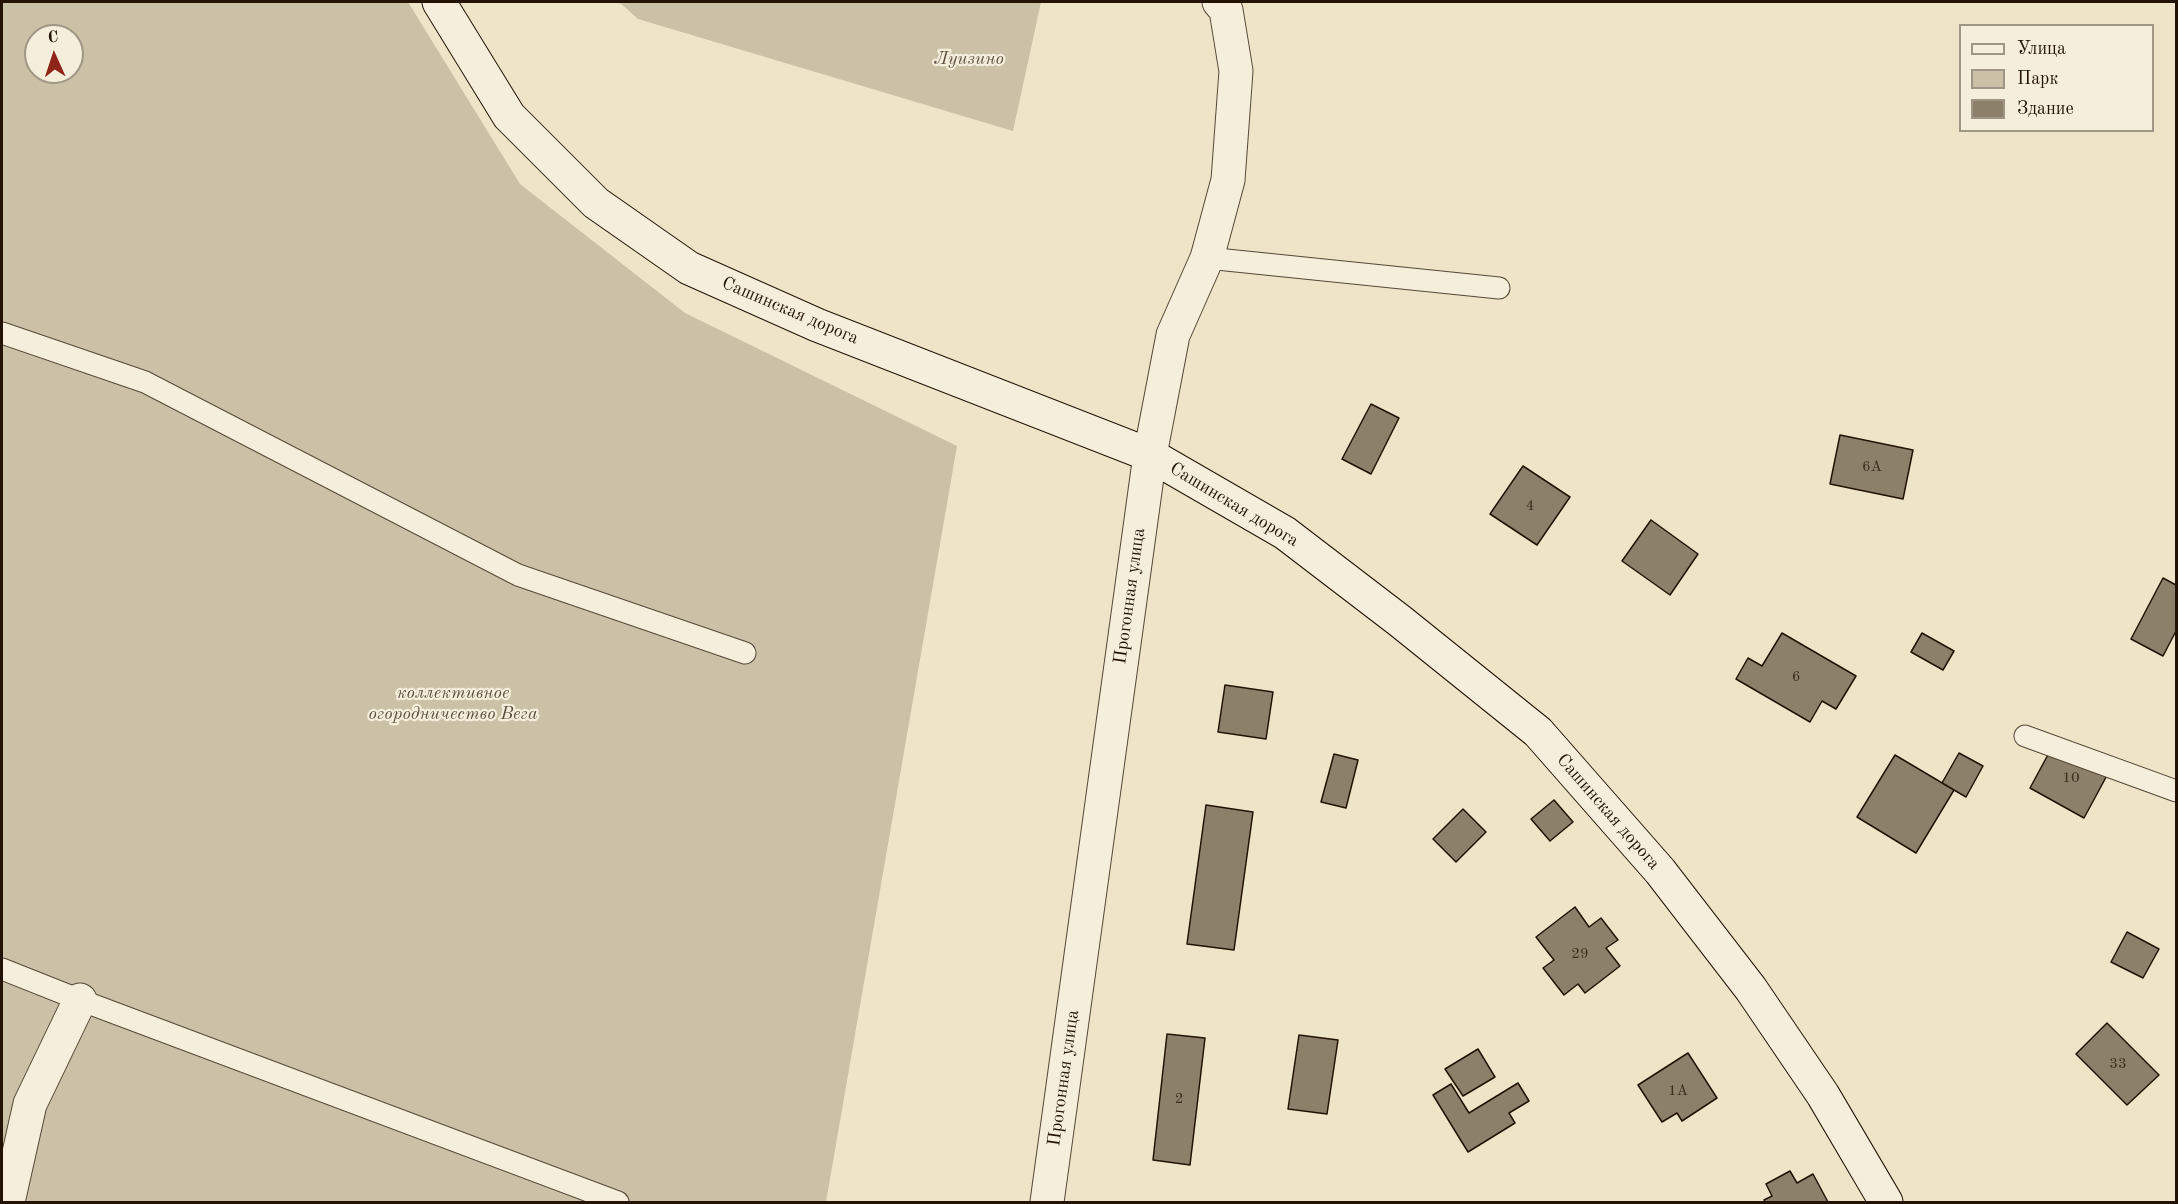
<!DOCTYPE html>
<meta charset="utf-8">
<style>
body{margin:0}
#map{position:relative;width:2178px;height:1204px;overflow:hidden;background:#eee5c8;font-family:"Old Standard TT",serif}
canvas{display:block}
.frame{position:absolute;inset:0;border:3px solid #221305;pointer-events:none}
.legend{position:absolute;left:1959px;top:24px;width:195px;height:108px;box-sizing:border-box;background:#f4eedb;border:2px solid #a09685;margin:0;padding:8px 10px;list-style:none;font-size:18px;color:#221305}
.legend li{display:flex;align-items:center;gap:12px;height:30px}
.legend b{width:30px;border:2px solid #a09685}
.north{position:absolute;left:24px;top:24px;width:60px;height:60px;box-sizing:border-box;background:#f4eedb;border:2px solid #a09685;border-radius:50%;rotate:357deg;font-size:16px;font-weight:700;line-height:24px;text-align:center;color:#221305}
.north::after{content:'';display:block;margin:auto;width:21px;height:27px;background:#8f2418;clip-path:polygon(50% 0,100% 100%,50% 72%,0 100%)}
</style>
<div id="map">
<canvas width="2178" height="1204"></canvas>
<div class="frame"></div>
<ul class="legend">
<li><b style="height:8px;background:#f4eedb"></b>Улица</li>
<li><b style="height:16px;background:#cbc1a7"></b>Парк</li>
<li><b style="height:16px;background:#8c806a"></b>Здание</li>
</ul>
<div class="north">С</div>
</div>
<script>
const g = document.querySelector('canvas').getContext('2d');
g.lineJoin = 'round';
function fillPath(path, color) { g.fillStyle = color; g.fill(path, 'evenodd'); }
const shape = rows => new Path2D(rows.map(r => 'M' + r).join(''));
function strokePath(path, color, width, dash) { g.strokeStyle = color; g.lineWidth = width; g.lineCap = dash ? 'butt' : 'round'; g.setLineDash(dash || []); g.stroke(path); }
function write(font, color, halo, rows, align = 'center') {
  g.font = font + ' "Old Standard TT",serif'; g.lineWidth = 4.5; g.setLineDash([]); g.textBaseline = 'middle'; g.strokeStyle = halo; g.fillStyle = color; for (const [text, x, y, turn = 0] of rows) {
    g.save(); g.translate(x, y); g.rotate((+turn || 0) * Math.PI / 180); g.textAlign = isNaN(turn) ? turn : align; if (halo) g.strokeText(text, 0, 0); g.fillText(text, 0, 0); g.restore();
  }
}
fillPath(shape([
 [2,2,408,2,520,184,685,313,957,446,826,1202,2,1202],
 [36,36,72,36,72,72,36,72],
 [619,2,1041,2,1013,131,638,19]
]), '#cbc1a7');
const building = shape([
 [1371,404,1399,418,1371,474,1342,459,1371,404],
 [1840,435,1913,450,1903,499,1830,484,1840,435],
 [1523,466,1570,497,1537,545,1490,514,1523,466],
 [1651,520,1698,554,1670,595,1622,561,1651,520],
 [2163,578,2176,585,2176,631,2163,656,2131,639,2163,578],
 [1782,633,1856,676,1836,709,1822,701,1810,722,1736,679,1748,658,1762,666,1782,633],
 [1922,633,1954,651,1943,670,1911,652,1922,633],
 [1225,685,1273,692,1266,739,1218,732,1225,685],
 [2057,738,2111,768,2084,818,2030,788,2057,738],
 [1959,753,1983,766,1966,797,1942,783,1959,753],
 [1334,754,1358,760,1346,808,1321,802,1334,754],
 [1895,755,1954,790,1916,853,1857,817,1895,755],
 [1554,800,1573,822,1550,841,1531,819,1554,800],
 [1206,805,1253,812,1234,950,1187,944,1206,805],
 [1463,809,1486,832,1456,862,1433,839,1463,809],
 [1575,907,1589,927,1601,918,1618,940,1606,948,1620,966,1585,993,1578,984,1564,995,1543,968,1554,960,1536,937,1575,907],
 [2127,932,2159,949,2143,978,2111,962,2127,932],
 [2107,1023,2159,1075,2127,1105,2076,1054,2107,1023],
 [1167,1034,1205,1038,1190,1165,1153,1160,1167,1034],
 [1299,1035,1338,1040,1327,1114,1288,1109,1299,1035],
 [1478,1049,1495,1077,1463,1096,1445,1069,1478,1049],
 [1688,1053,1717,1098,1682,1121,1677,1113,1662,1122,1638,1085,1688,1053],
 [1518,1083,1529,1101,1509,1113,1515,1123,1468,1152,1433,1095,1451,1084,1469,1113,1518,1083],
 [1790,1171,1797,1183,1813,1174,1828,1202,1765,1202,1764,1200,1772,1196,1766,1184,1790,1171]
]);
fillPath(building, '#8c806a');
strokePath(building, '#221305', 1.5);
const lane = shape([
 [1207,258,1499,288],
 [2,333,145,382,518,575,745,653],
 [2025,736,2176,791],
 [2,969,80,1000,618,1202]
]);
const street = shape([
 [8,1202,30,1104,80,1000],
 [1047,1202,1150,455,1173,335,1207,258,1228,180,1236,71,1226,10,1219,2]
]);
const secondary = shape([
 [439,2,509,116,596,203,689,268,817,325,1150,455,1285,533,1400,621,1538,732,1660,871,1751,989,1823,1095,1886,1202]
]);
strokePath(lane, '#554836', 23);
strokePath(street, '#554836', 35);
strokePath(secondary, '#221305', 35);
strokePath(lane, '#f4eedb', 21);
strokePath(street, '#f4eedb', 33);
strokePath(secondary, '#f4eedb', 33);
write('15px', '#3c2e1e', null, [
 ["6А",1872,467],
 ["4",1530,506],
 ["6",1796,677],
 ["10",2071,778],
 ["29",1580,954],
 ["33",2118,1064],
 ["1А",1678,1091],
 ["2",1179,1099]
]);
write('italic 18px', '#5d503e', '#f4eedb', [
 ["Луизино",969,59],
 ["коллективное",453,693],
 ["огородничество Вега",453,714]
]);
write('18px', '#221305', '#f4eedb', [
 ["Сашинская дорога",790,311,23],
 ["Сашинская дорога",1234,505,31],
 ["Прогонная улица",1130,596,-82],
 ["Сашинская дорога",1608,812,49],
 ["Прогонная улица",1064,1078,-82]
]);
</script>
